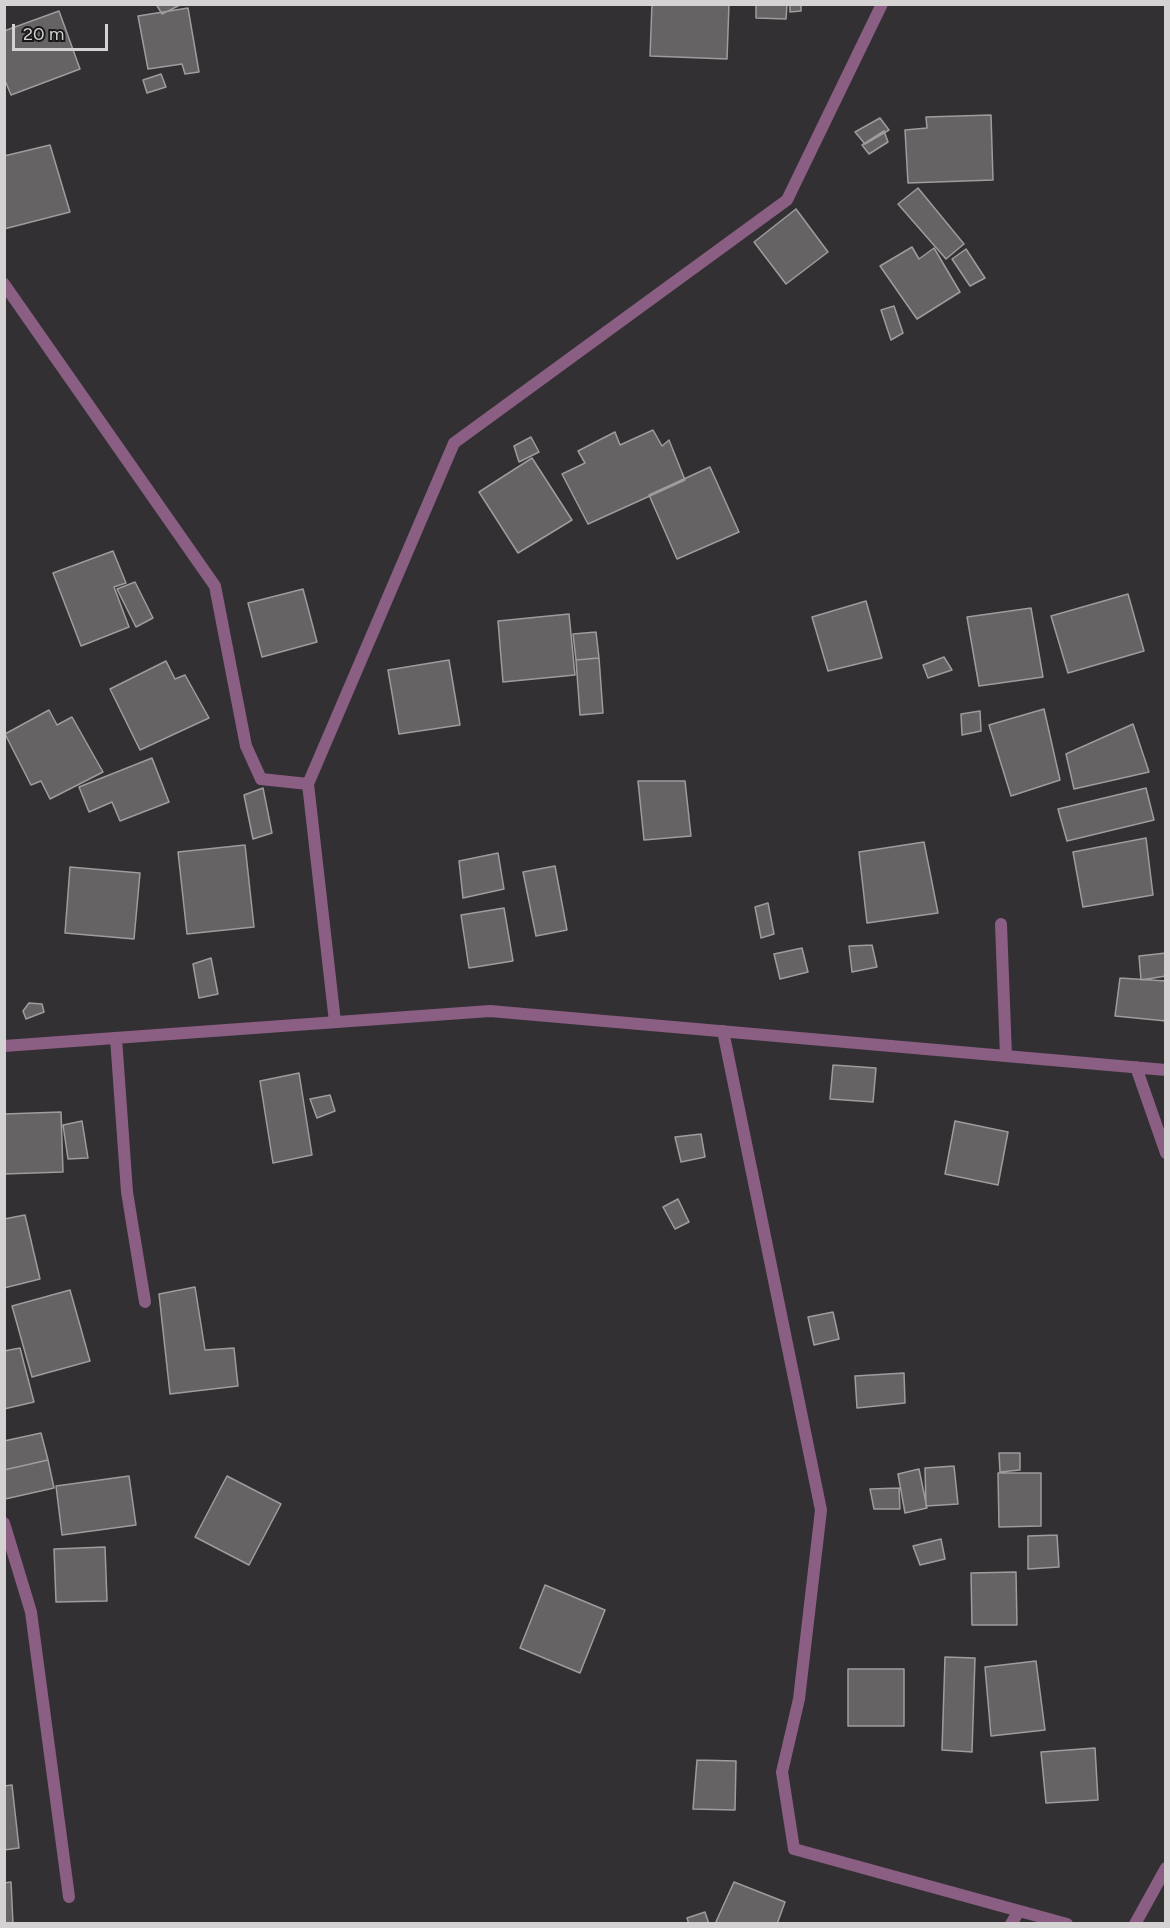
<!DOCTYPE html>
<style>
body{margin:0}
#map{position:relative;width:1170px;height:1928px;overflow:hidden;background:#323032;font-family:Figtree,sans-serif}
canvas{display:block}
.frame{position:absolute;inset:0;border:6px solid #d4d2d3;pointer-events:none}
.scale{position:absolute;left:12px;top:24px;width:96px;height:27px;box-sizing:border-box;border:3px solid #d4d2d3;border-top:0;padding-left:8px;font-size:18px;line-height:21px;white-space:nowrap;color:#d4d2d3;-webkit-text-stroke:4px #191819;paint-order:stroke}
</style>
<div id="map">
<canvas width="1170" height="1928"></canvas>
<div class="frame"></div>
<div class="scale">20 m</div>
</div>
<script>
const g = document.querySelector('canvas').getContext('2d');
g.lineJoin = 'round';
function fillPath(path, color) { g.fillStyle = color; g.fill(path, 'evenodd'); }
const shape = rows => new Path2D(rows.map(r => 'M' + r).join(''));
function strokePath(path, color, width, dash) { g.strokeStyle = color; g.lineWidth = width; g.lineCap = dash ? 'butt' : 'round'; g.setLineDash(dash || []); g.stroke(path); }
const building = shape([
 [156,4,182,4,162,14,156,4],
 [652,4,729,4,727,59,650,56,652,4],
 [756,4,787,4,786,19,756,18,756,4],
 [790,4,801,4,801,11,790,12,790,4],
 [188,8,199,72,185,74,182,64,148,69,138,16,188,8],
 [59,11,80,69,11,95,4,78,4,31,59,11],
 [161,74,166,87,147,93,143,80,161,74],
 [991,115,993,180,908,183,905,130,927,128,926,117,991,115],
 [880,118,889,130,865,144,855,132,880,118],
 [884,131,888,142,869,154,862,145,884,131],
 [50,145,70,212,4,229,4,156,50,145],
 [918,188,964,244,946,259,898,204,918,188],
 [796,209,828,252,786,284,754,242,796,209],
 [912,247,919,259,934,248,960,292,917,319,880,266,912,247],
 [966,249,985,278,970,286,952,259,966,249],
 [894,306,903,333,891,340,881,310,894,306],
 [653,430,662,446,669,440,685,480,588,524,562,474,585,463,578,451,615,432,620,445,653,430],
 [531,437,539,452,519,462,514,446,531,437],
 [532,458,572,520,518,553,479,492,532,458],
 [710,467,739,532,677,559,649,495,710,467],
 [113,551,126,583,114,587,129,627,81,646,53,573,113,551],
 [135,582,153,618,136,627,117,589,135,582],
 [303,589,317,642,262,657,248,603,303,589],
 [1128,594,1144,651,1068,673,1051,616,1128,594],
 [866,601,882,658,828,671,812,617,866,601],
 [1031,608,1043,677,979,686,967,617,1031,608],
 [569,614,575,675,503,682,498,621,569,614],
 [596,632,599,658,576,660,573,634,596,632],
 [944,657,952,670,928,678,923,665,944,657],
 [599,658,603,713,580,715,576,660,599,658],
 [449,660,460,725,399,734,388,670,449,660],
 [166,661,175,679,185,675,209,718,140,750,110,689,166,661],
 [1044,709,1060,780,1011,796,989,725,1044,709],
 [49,710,57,725,72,717,103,772,50,799,41,781,31,785,5,734,49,710],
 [980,711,981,731,962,735,961,714,980,711],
 [1133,724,1149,772,1074,789,1066,754,1133,724],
 [152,758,169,802,120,821,112,802,89,812,79,787,152,758],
 [638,781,685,781,691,836,644,840,638,781],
 [263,788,272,833,253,839,244,795,263,788],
 [1146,788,1154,820,1067,841,1058,809,1146,788],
 [1146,838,1153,895,1083,907,1073,852,1146,838],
 [924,842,938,913,867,923,859,852,924,842],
 [245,845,254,927,187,934,178,852,245,845],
 [498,853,504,889,463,898,459,861,498,853],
 [555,866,567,930,536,936,523,872,555,866],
 [70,867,140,873,134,939,65,933,70,867],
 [768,903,774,934,761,938,755,907,768,903],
 [504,908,513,961,469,968,461,915,504,908],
 [872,945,877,967,852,972,849,946,872,945],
 [802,948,808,972,780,979,774,954,802,948],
 [1166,953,1166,976,1141,980,1139,956,1166,953],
 [211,958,218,994,199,998,193,964,211,958],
 [1120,978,1166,981,1166,1021,1115,1016,1120,978],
 [29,1003,42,1004,44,1012,26,1019,23,1011,29,1003],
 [833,1065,876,1068,873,1102,830,1099,833,1065],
 [299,1073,312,1155,273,1163,260,1081,299,1073],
 [330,1095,335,1111,317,1118,310,1099,330,1095],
 [61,1112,63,1172,4,1174,4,1114,61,1112],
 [82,1121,88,1158,68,1159,63,1125,82,1121],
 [955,1121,1008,1132,998,1185,945,1174,955,1121],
 [701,1134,705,1157,681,1162,675,1137,701,1134],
 [678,1199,689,1222,675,1229,663,1207,678,1199],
 [25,1215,40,1279,4,1288,4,1219,25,1215],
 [195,1287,205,1350,234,1348,238,1386,170,1394,159,1294,195,1287],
 [70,1290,90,1361,32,1377,12,1306,70,1290],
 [833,1312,839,1339,814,1345,808,1317,833,1312],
 [20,1348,34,1402,4,1409,4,1351,20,1348],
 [904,1373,905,1403,857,1408,855,1376,904,1373],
 [41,1433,48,1460,4,1470,4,1441,41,1433],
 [999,1453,1020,1453,1020,1470,1000,1472,999,1453],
 [48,1460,54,1488,5,1499,4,1470,48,1460],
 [954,1466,958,1504,926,1506,925,1468,954,1466],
 [919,1469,927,1508,905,1513,898,1474,919,1469],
 [998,1473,1041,1473,1041,1526,999,1527,998,1473],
 [129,1476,136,1525,62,1535,56,1486,129,1476],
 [227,1476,281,1504,249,1565,195,1537,227,1476],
 [899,1488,900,1509,874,1509,870,1489,899,1488],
 [1057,1535,1059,1567,1028,1569,1028,1536,1057,1535],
 [941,1539,945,1559,920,1565,913,1546,941,1539],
 [105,1547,107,1601,56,1602,54,1549,105,1547],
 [1016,1572,1017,1625,972,1625,971,1573,1016,1572],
 [545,1585,605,1610,580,1673,520,1648,545,1585],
 [945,1657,975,1658,972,1752,942,1750,945,1657],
 [1036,1661,1045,1730,991,1736,985,1667,1036,1661],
 [848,1669,904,1669,904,1726,848,1726,848,1669],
 [1095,1748,1098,1800,1046,1803,1041,1752,1095,1748],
 [697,1760,736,1761,735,1810,693,1809,697,1760],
 [12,1785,19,1848,4,1850,4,1786,12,1785],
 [11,1882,13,1924,4,1924,4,1883,11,1882],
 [734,1882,785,1902,777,1924,715,1924,734,1882],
 [705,1912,709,1924,689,1924,687,1918,705,1912]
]);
fillPath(building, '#666365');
strokePath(building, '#9f9c9e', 1.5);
strokePath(shape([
 [4,284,215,586,246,746,261,779,308,784],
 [1001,924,1006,1056],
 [335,1022,308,784,454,443,787,200,882,4],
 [723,1031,821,1510,799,1699,782,1772,794,1849,1067,1924],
 [116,1038,127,1192,145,1302],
 [4,1046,490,1011,1166,1070],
 [1136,1067,1166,1153],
 [4,1523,31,1612,69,1897],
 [1011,1924,1019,1911],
 [1135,1924,1166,1868]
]), '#8b5e84', 12);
</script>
